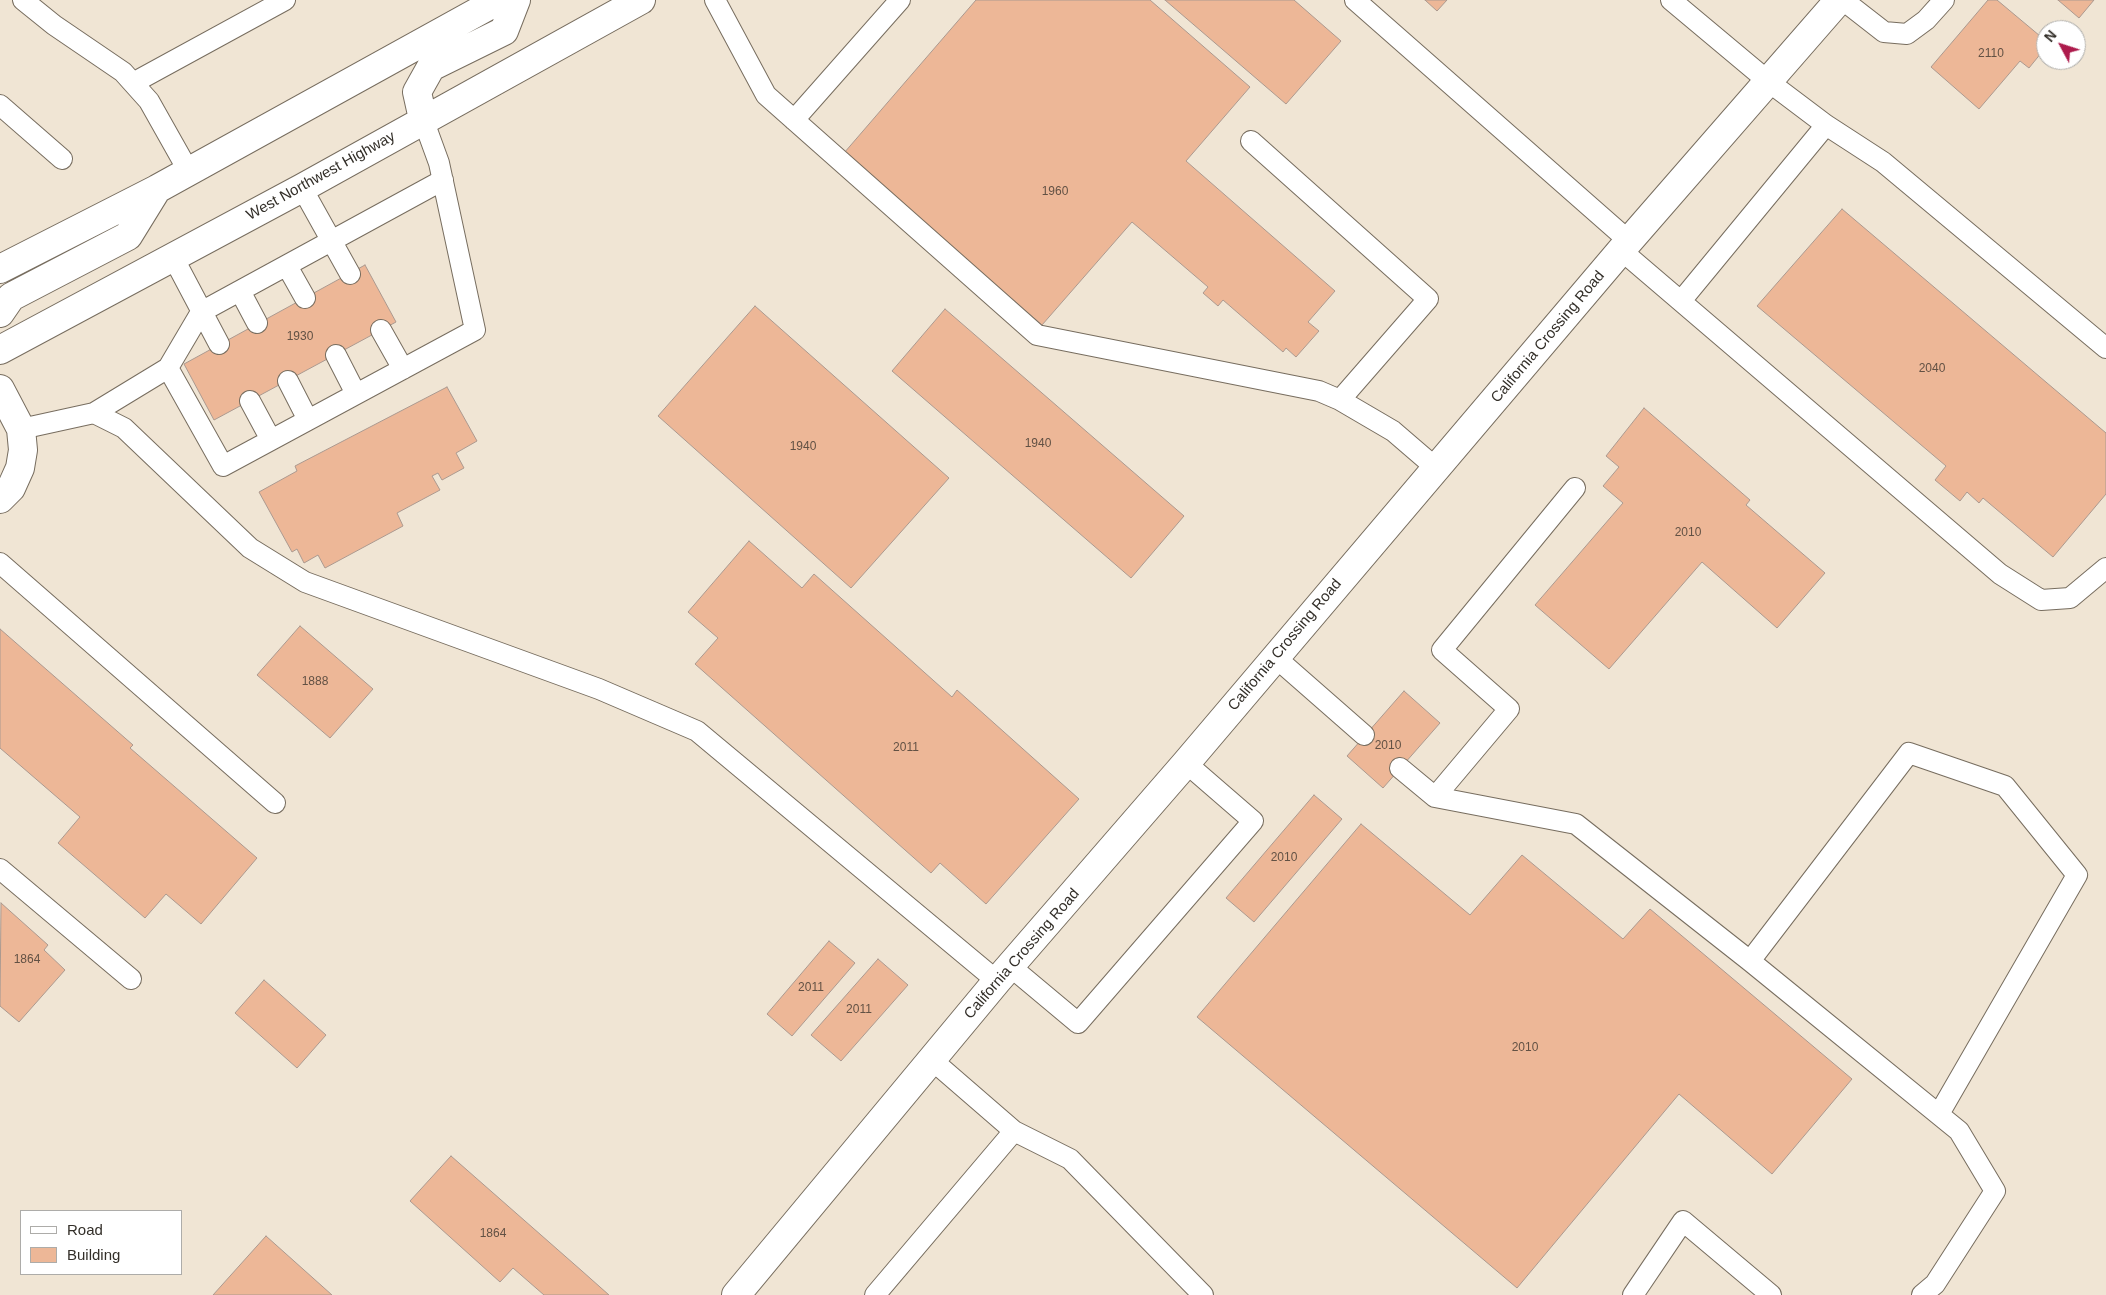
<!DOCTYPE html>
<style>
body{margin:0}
#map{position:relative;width:2106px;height:1295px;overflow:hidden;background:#f0e5d4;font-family:Arial,sans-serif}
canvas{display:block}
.legend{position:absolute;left:20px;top:1210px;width:162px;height:65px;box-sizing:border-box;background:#fff;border:1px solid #adaca9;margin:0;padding:6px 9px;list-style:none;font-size:15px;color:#332f29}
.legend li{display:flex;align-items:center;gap:10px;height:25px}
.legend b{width:25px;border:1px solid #adaca9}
.north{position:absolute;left:2036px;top:20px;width:50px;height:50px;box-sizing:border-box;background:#fff;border:1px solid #adaca9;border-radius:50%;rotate:310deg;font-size:14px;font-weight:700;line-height:20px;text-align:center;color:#332f29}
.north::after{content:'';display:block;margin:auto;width:18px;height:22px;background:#ad1b4c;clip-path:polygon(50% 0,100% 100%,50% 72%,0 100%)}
</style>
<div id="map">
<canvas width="2106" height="1295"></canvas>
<ul class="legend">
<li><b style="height:6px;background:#fff"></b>Road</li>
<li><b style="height:14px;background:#edb797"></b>Building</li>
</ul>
<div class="north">N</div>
</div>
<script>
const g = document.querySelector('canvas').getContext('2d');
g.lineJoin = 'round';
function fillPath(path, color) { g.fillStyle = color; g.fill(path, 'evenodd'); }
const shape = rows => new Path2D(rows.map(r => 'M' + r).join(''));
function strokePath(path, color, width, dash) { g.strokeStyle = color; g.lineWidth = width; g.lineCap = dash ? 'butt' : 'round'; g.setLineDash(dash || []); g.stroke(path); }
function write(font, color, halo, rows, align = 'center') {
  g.font = font + ' Arial,sans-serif'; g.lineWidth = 5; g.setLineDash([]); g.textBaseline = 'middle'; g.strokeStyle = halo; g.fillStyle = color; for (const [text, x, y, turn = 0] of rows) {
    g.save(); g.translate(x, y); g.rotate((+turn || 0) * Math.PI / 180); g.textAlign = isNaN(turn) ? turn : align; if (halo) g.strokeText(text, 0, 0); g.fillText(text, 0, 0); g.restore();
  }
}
const building = shape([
 [976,0,1150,0,1250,87,1186,161,1335,291,1308,322,1319,331,1296,357,1286,348,1283,352,1223,300,1218,306,1203,293,1208,287,1132,222,1042,325,844,153,976,0],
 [1165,0,1294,0,1341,41,1286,104,1165,0],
 [1425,0,1447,0,1437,11,1425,0],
 [1988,0,1997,0,2046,41,2046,47,2029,68,2020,61,1979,109,1931,67,1988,0],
 [2058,0,2094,0,2079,18,2058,0],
 [1842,209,2106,433,2106,494,2053,557,1983,498,1979,503,1967,492,1960,501,1935,480,1946,466,1757,306,1842,209],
 [365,265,396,322,214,420,184,364,365,265],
 [755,306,949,478,851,588,658,416,755,306],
 [945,309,1184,516,1131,578,892,371,945,309],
 [447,387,477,441,456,453,464,468,442,480,438,473,432,476,440,490,397,513,403,526,325,568,318,555,304,563,297,549,292,552,259,492,297,471,295,466,447,387],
 [1644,408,1750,500,1746,505,1825,573,1777,628,1702,562,1609,669,1535,605,1623,503,1603,486,1619,467,1606,456,1644,408],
 [749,541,802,588,814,574,952,697,957,690,1079,799,986,904,940,863,931,873,695,664,718,638,688,612,749,541],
 [300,626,373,689,330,738,257,675,300,626],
 [0,629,133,745,130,748,257,858,201,924,166,894,145,918,58,843,80,817,0,748,0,629],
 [1404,691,1440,723,1383,788,1347,756,1404,691],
 [1314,795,1342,819,1254,922,1226,898,1314,795],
 [1361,824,1470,915,1522,855,1623,939,1650,909,1852,1079,1772,1174,1679,1094,1517,1288,1197,1017,1361,824],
 [1,903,48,945,44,950,65,970,19,1022,0,1006,1,903],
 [829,941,855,963,792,1036,767,1014,829,941],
 [878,959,908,985,841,1061,811,1035,878,959],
 [264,980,326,1035,297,1068,235,1013,264,980],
 [451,1156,582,1271,609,1295,544,1295,513,1268,500,1282,410,1201,451,1156],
 [266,1236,332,1295,213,1295,266,1236]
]);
fillPath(building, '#edb797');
strokePath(building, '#ab998f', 1);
const lane = shape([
 [23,0,54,25,123,72,149,101,189,172],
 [715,0,766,95,1037,335,1319,391,1340,400,1393,431,1436,468],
 [1355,0,1629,241],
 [1671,0,1769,82,1826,125,1883,162,2106,348],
 [1843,0,1884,32,1907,34,1926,20,1944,0],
 [133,83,285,0],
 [0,105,62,159],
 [794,120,900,0],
 [1251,141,1428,299,1340,400],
 [302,188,350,274],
 [1622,251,2000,574,2041,600,2070,598,2106,568],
 [173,257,219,344],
 [287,266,305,298],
 [240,291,257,323],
 [1681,301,1826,125],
 [381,330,403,369],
 [336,355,356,394],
 [168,368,201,312,443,180],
 [288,381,308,420],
 [250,401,271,440],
 [94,413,168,368,223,466,475,330,439,163,423,119],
 [21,429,94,413,124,428,250,548,305,582,599,689,697,731,997,981],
 [0,563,275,803],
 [1275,657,1364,735],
 [1400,768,1435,797,1509,709,1442,650,1575,488],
 [1435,797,1576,824,1750,961,1959,1131,1995,1191,1935,1284,1922,1295],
 [0,869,131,979],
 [1750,961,1909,753,2005,786,2077,875,1939,1114],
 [1011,967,1078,1023,1253,821,1186,763],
 [1014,1131,1070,1159,1203,1295],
 [875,1295,1014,1131,932,1060],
 [1633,1295,1683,1221,1771,1295]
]);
const street = shape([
 [0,389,21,429,23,450,20,468,11,488,0,499]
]);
const secondary = shape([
 [736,1295,997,981,1186,763,1629,241,1839,0]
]);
const primary = shape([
 [423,119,417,92,431,67,504,31,516,0],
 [0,269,157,189,499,0],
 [0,313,11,297,128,236,157,189],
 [0,350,302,188,641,0]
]);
strokePath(lane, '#776d5f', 22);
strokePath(street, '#776d5f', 30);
strokePath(secondary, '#776d5f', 30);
strokePath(primary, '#776d5f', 30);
strokePath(lane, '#fff', 20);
strokePath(street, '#fff', 28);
strokePath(secondary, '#fff', 28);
strokePath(primary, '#fff', 28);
write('12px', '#625144', null, [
 ["2110",1991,54],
 ["1960",1055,192],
 ["1930",300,337],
 ["2040",1932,369],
 ["1940",1038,444],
 ["1940",803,447],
 ["2010",1688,533],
 ["1888",315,682],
 ["2010",1388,746],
 ["2011",906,748],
 ["2010",1284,858],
 ["1864",27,960],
 ["2011",811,988],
 ["2011",859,1010],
 ["2010",1525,1048],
 ["1864",493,1234]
]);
write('15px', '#332f29', '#fff', [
 ["West Northwest Highway",321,176,-29],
 ["California Crossing Road",1548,337,-50],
 ["California Crossing Road",1285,645,-50],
 ["California Crossing Road",1022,954,-49]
]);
</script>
